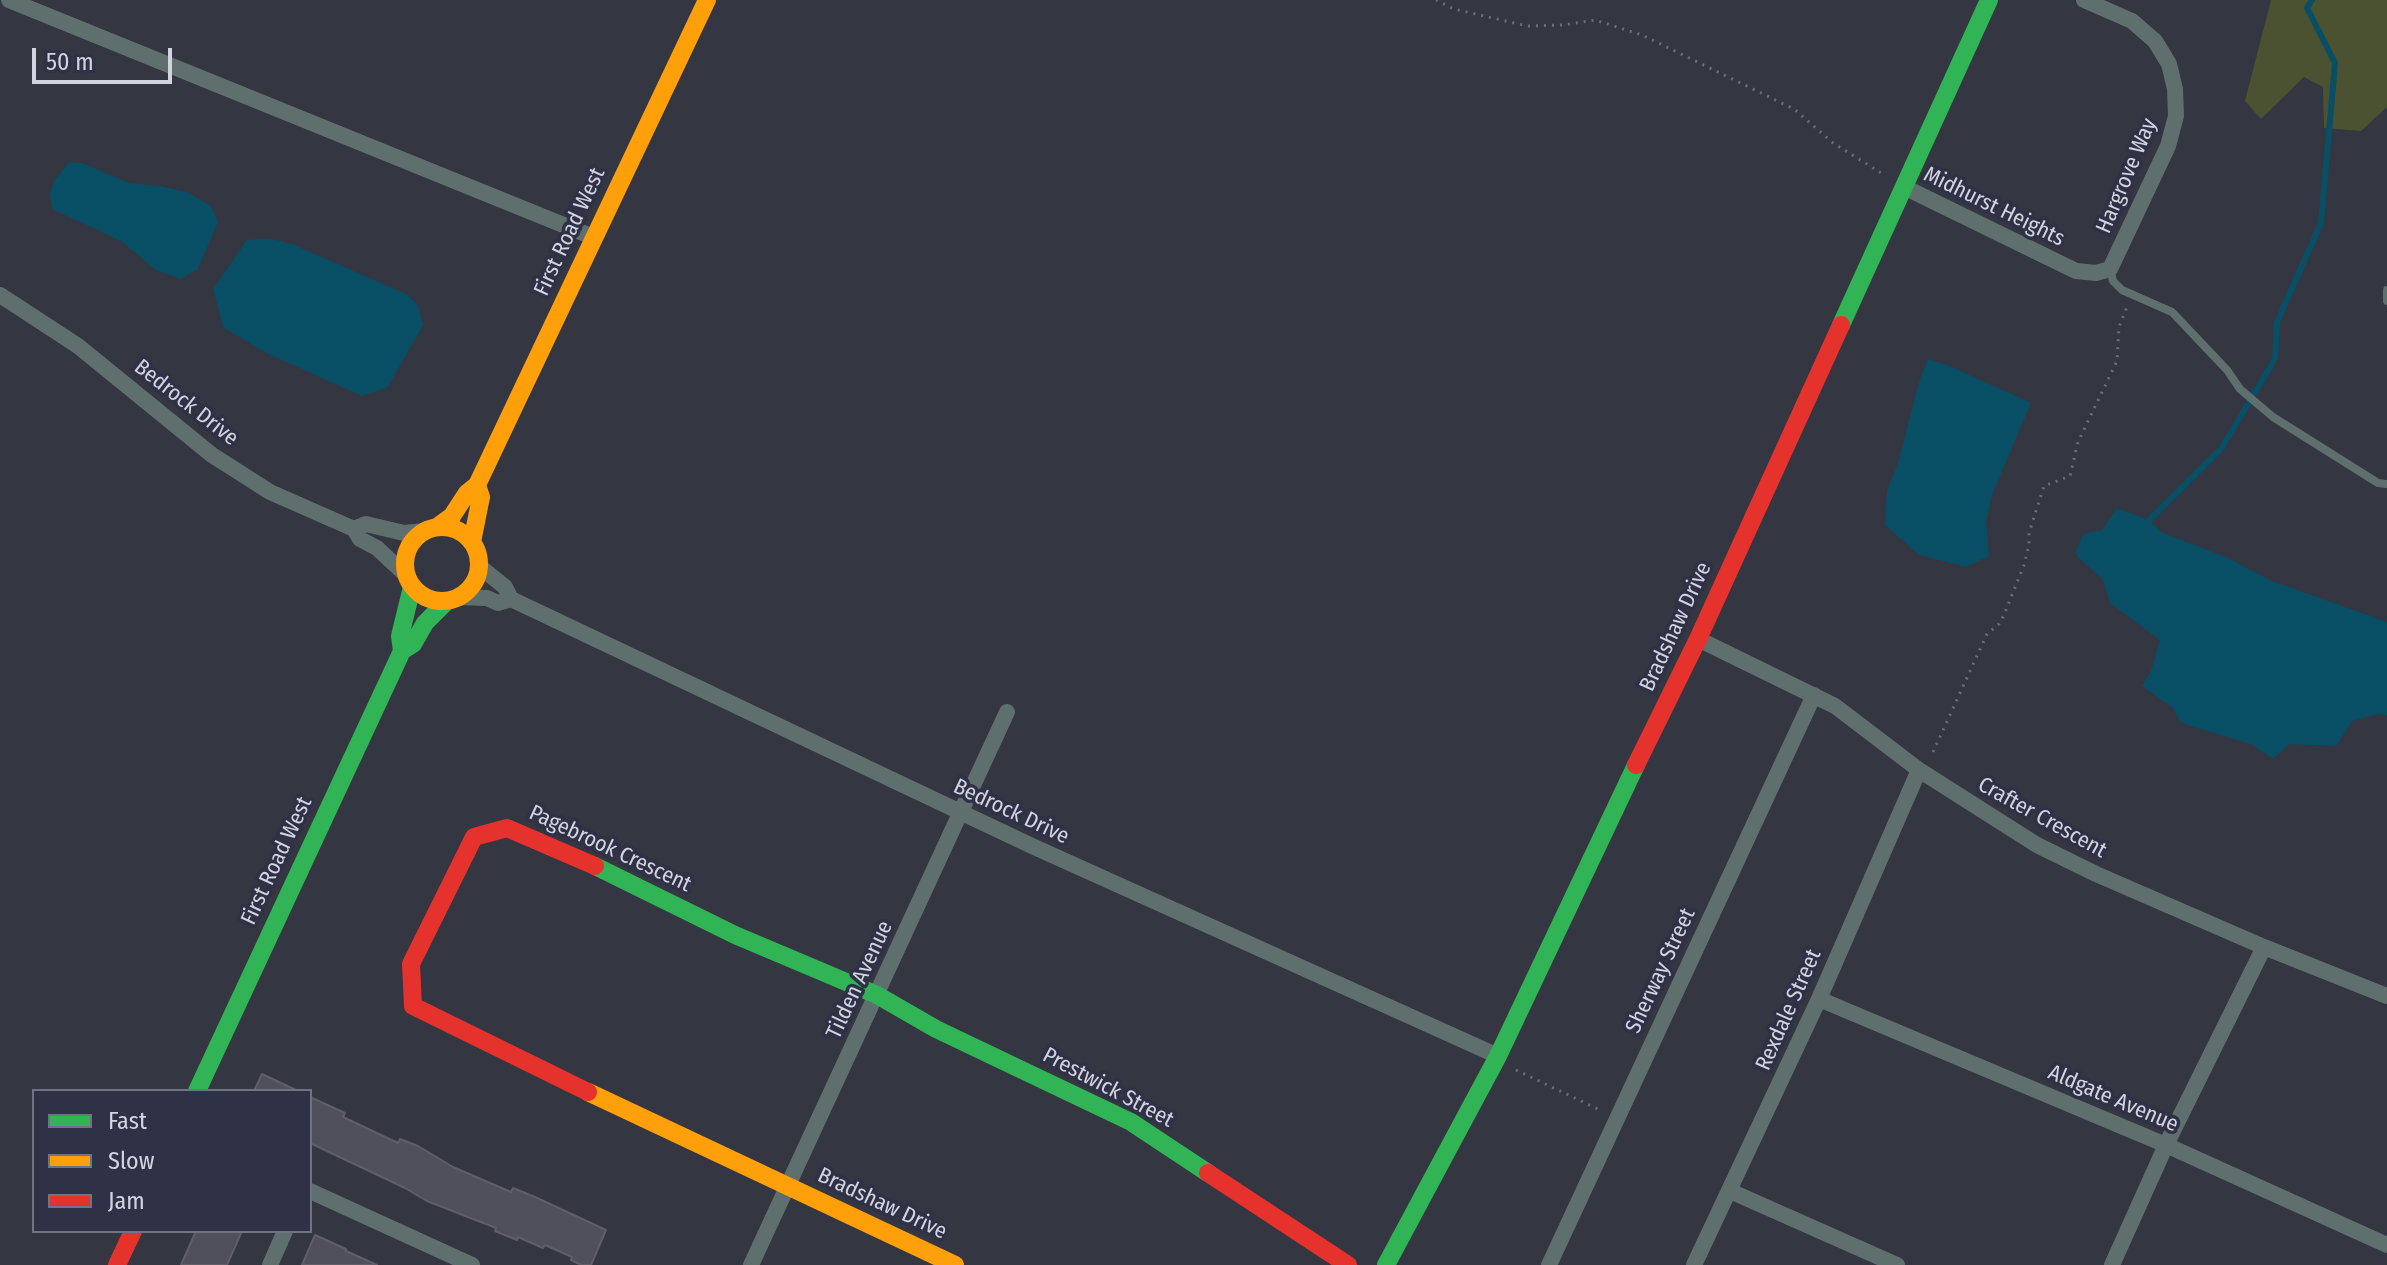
<!DOCTYPE html>
<style>
body{margin:0}
#map{position:relative;width:2387px;height:1265px;overflow:hidden;background:#343641;font-family:"Fira Sans Condensed",sans-serif}
canvas{display:block}
.legend{position:absolute;left:32px;top:1089px;width:280px;height:144px;box-sizing:border-box;background:#2f3246;border:2px solid #707384;margin:0;padding:10px 14px;list-style:none;font-size:24px;color:#d2d4e1}
.legend li{display:flex;align-items:center;gap:16px;height:40px}
.legend b{width:40px;border:2px solid #707384}
.scale{position:absolute;left:32px;top:48px;width:140px;height:36px;box-sizing:border-box;border:4px solid #d2d4e1;border-top:0;padding-left:10px;font-size:24px;line-height:28px;white-space:nowrap;color:#d2d4e1;-webkit-text-stroke:6px #2f3246;paint-order:stroke}
</style>
<div id="map">
<canvas width="2387" height="1265"></canvas>
<ul class="legend">
<li><b style="height:10px;background:#30b455"></b>Fast</li>
<li><b style="height:10px;background:#ff9f0a"></b>Slow</li>
<li><b style="height:10px;background:#e5322d"></b>Jam</li>
</ul>
<div class="scale">50 m</div>
</div>
<script>
const g = document.querySelector('canvas').getContext('2d');
g.lineJoin = 'round';
function fillPath(path, color) { g.fillStyle = color; g.fill(path, 'evenodd'); }
const shape = rows => new Path2D(rows.map(r => 'M' + r).join(''));
function strokePath(path, color, width, dash) { g.strokeStyle = color; g.lineWidth = width; g.lineCap = dash ? 'butt' : 'round'; g.setLineDash(dash || []); g.stroke(path); }
function write(font, color, halo, rows, align = 'center') {
  g.font = font + ' "Fira Sans Condensed",sans-serif'; g.lineWidth = 7; g.setLineDash([]); g.textBaseline = 'middle'; g.strokeStyle = halo; g.fillStyle = color; for (const [text, x, y, turn = 0] of rows) {
    g.save(); g.translate(x, y); g.rotate((+turn || 0) * Math.PI / 180); g.textAlign = isNaN(turn) ? turn : align; if (halo) g.strokeText(text, 0, 0); g.fillText(text, 0, 0); g.restore();
  }
}
fillPath(shape([
 [2271,0,2387,0,2387,107,2361,131,2324,128,2323,87,2304,77,2261,119,2245,101]
]), '#4a5231');
fillPath(shape([
 [69,162,82,163,129,183,159,186,187,192,211,206,218,222,198,269,181,279,156,270,121,241,52,209,50,195,53,183],
 [268,238,292,244,406,294,418,305,423,325,388,387,362,396,266,353,223,327,213,289,247,240],
 [1928,359,1952,367,2031,403,1992,495,1986,522,1989,556,1966,567,1919,555,1885,525,1887,491,1898,463,1919,382],
 [2117,508,2149,520,2161,532,2226,557,2272,581,2387,622,2387,715,2378,714,2352,721,2336,746,2289,744,2273,759,2251,744,2181,723,2173,708,2142,686,2151,671,2160,640,2110,603,2103,580,2075,554,2083,534,2102,530]
]), '#084f66');
strokePath(shape([
 [2149,520,2221,449,2275,359,2277,322,2321,223,2335,63,2307,8,2312,0]
]), '#084f66', 6);
const building = shape([
 [262,1074,298,1091,254,1091,262,1074],
 [310,1097,345,1113,343,1117,398,1143,400,1139,418,1146,453,1167,511,1192,513,1188,535,1197,606,1230,591,1265,581,1265,571,1260,572,1257,545,1245,543,1248,518,1237,517,1240,495,1231,496,1228,427,1201,405,1188,310,1143,310,1097],
 [196,1231,242,1231,227,1265,181,1265,196,1231],
 [315,1235,346,1249,346,1251,377,1265,302,1265,315,1235]
]);
fillPath(building, '#504f5c');
strokePath(building, '#5f5e68', 2);
strokePath(shape([
 [1436,0,1454,9,1527,26,1564,25,1595,20,1642,35,1794,109,1833,143,1886,176],
 [1933,752,1987,634,1999,624,2004,615,2024,565,2029,545,2029,533,2044,486,2070,476,2078,442,2117,361,2119,327,2127,307],
 [1516,1070,1602,1111]
]), '#657172', 3, [2, 6]);
strokePath(shape([
 [2110,269,2113,281,2122,290,2172,312,2227,370,2240,389,2273,417,2378,483,2387,484],
 [2387,290,2387,301]
]), '#5e6f6e', 8);
strokePath(shape([
 [9,0,593,237],
 [1904,187,2076,271,2096,273,2110,269,2168,146,2176,116,2175,89,2169,64,2155,41,2132,21,2084,0],
 [0,295,78,346,212,455,270,492,354,529,360,539,377,548,406,575],
 [354,529,366,524,404,533,425,531],
 [479,566,505,587,511,599,1032,846,1498,1056],
 [459,597,487,598,498,603,511,599],
 [1698,639,1835,706,1919,770,2037,845,2096,874,2264,947,2387,996],
 [1819,999,2166,1145,2387,1245],
 [310,1191,472,1265],
 [1730,1191,1897,1265],
 [270,1265,285,1231],
 [751,1265,1007,712],
 [1549,1265,1814,695],
 [1694,1265,1819,999,1919,770],
 [2112,1265,2166,1145,2264,947]
]), '#5e6f6e', 16);
strokePath(shape([
 [1841,325,1989,0],
 [402,651,400,636,412,587],
 [595,866,735,935,877,995,936,1029,1131,1122,1208,1173],
 [197,1091,402,651,413,644,425,623,447,601],
 [1386,1265,1498,1056,1636,765]
]), '#30b455', 18);
strokePath(shape([
 [437,527,452,516,467,493,477,485,707,0],
 '405 564a37 37 0 1 1 74 0a37 37 0 1 1-74 0Z',
 [472,542,481,497,477,485],
 [588,1092,955,1265]
]), '#ff9f0a', 18);
strokePath(shape([
 [1636,765,1698,639,1841,325],
 [588,1092,413,1006,411,964,474,837,507,828,595,866],
 [1208,1173,1348,1265],
 [117,1265,133,1231]
]), '#e5322d', 18);
write('22px', '#d2d4e1', '#2f3246', [
 ["Hargrove Way",2127,176,-67],
 ["Midhurst Heights",1994,207,26],
 ["First Road West",570,232,-65],
 ["Bedrock Drive",186,403,38],
 ["Bradshaw Drive",1676,627,-65],
 ["Bedrock Drive",1011,812,25],
 ["Crafter Crescent",2042,818,29],
 ["Pagebrook Crescent",610,849,25],
 ["First Road West",277,861,-65],
 ["Sherway Street",1661,971,-65],
 ["Tilden Avenue",860,980,-65],
 ["Rexdale Street",1789,1010,-66],
 ["Prestwick Street",1108,1088,28],
 ["Aldgate Avenue",2113,1099,23],
 ["Bradshaw Drive",882,1204,25]
]);
</script>
